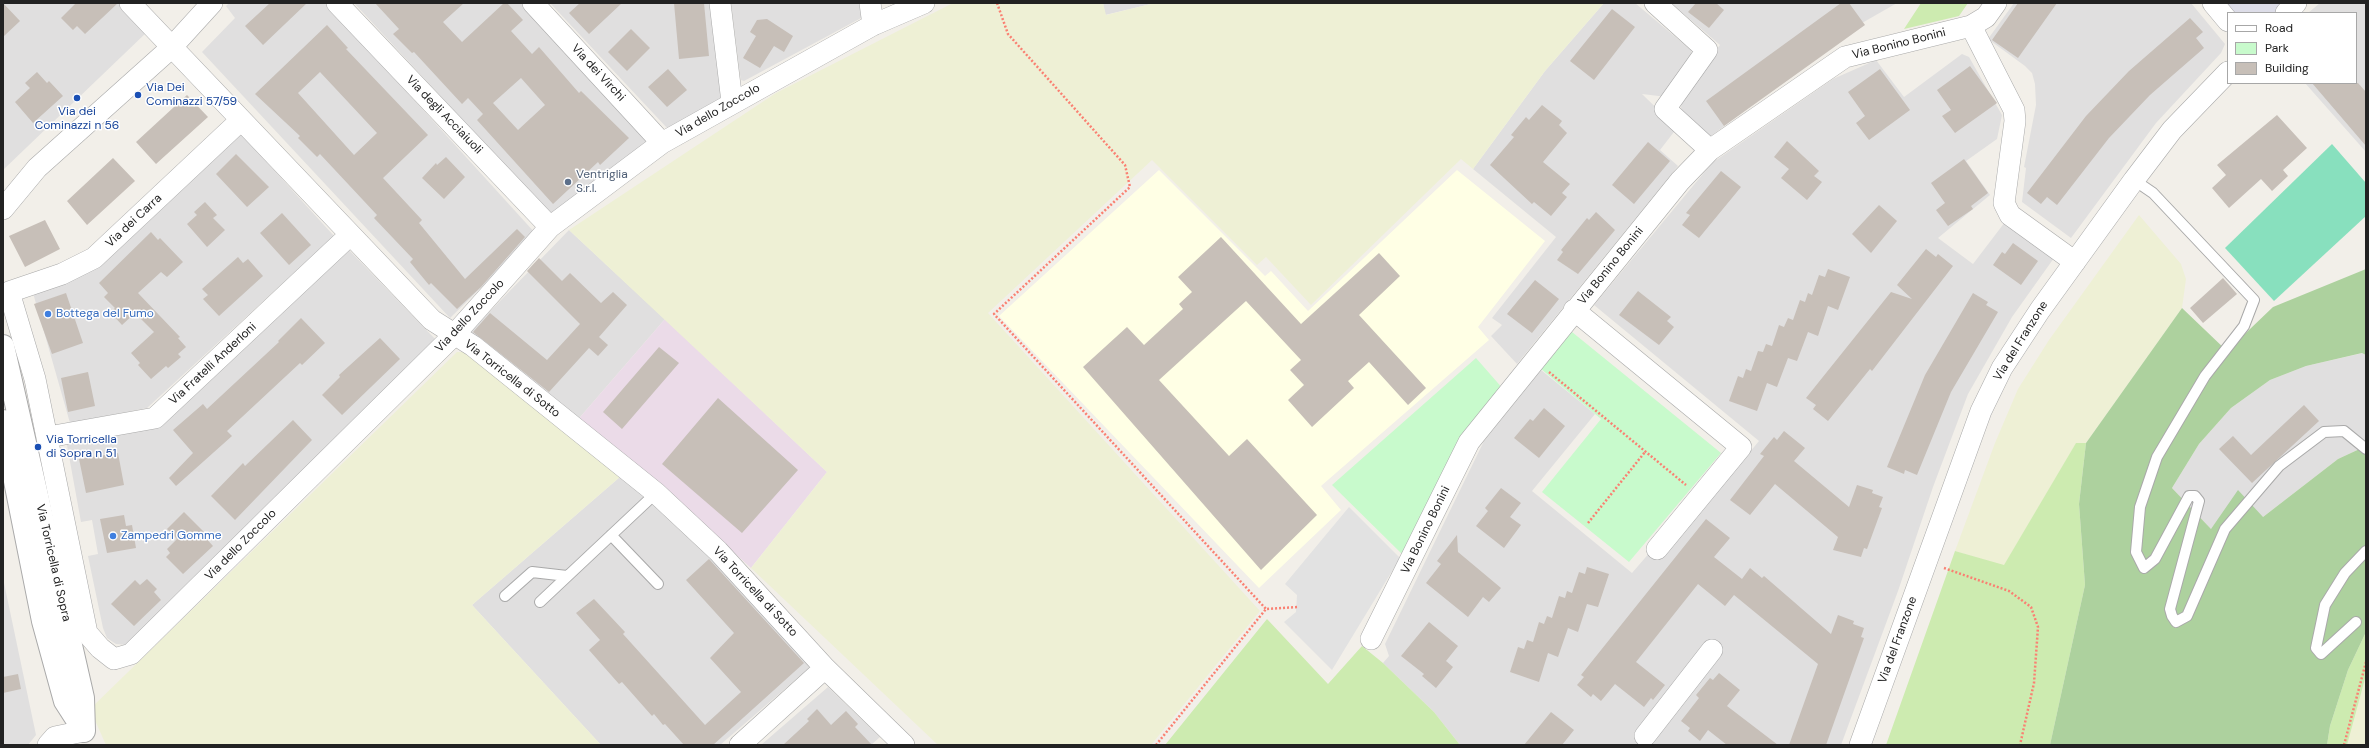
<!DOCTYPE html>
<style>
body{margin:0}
#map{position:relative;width:2369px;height:748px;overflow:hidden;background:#f2efe9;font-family:"DM Sans",sans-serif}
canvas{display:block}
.frame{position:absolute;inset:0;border:4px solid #222;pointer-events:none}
.legend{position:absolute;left:2227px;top:12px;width:130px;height:72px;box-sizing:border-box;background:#fff;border:1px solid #a7a7a7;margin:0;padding:5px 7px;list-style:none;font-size:12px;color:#222}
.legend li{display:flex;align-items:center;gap:8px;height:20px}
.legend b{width:20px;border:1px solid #a7a7a7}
</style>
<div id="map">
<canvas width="2369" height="748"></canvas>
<div class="frame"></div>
<ul class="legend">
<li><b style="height:5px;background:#fff"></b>Road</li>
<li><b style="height:11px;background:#c8facc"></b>Park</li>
<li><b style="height:11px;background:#c7bfb8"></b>Building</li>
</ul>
</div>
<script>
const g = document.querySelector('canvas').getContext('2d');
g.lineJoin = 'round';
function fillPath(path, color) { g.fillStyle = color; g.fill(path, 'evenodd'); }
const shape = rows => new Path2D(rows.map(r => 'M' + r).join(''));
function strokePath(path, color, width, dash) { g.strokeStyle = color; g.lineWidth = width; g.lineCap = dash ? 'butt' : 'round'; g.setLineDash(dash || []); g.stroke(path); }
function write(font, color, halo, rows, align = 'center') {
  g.font = font + ' "DM Sans",sans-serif'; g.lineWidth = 3; g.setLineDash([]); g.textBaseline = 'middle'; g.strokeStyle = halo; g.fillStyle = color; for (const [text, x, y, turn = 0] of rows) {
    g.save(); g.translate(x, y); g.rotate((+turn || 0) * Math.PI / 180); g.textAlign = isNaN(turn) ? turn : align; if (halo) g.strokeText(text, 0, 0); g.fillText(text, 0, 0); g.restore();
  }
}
fillPath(shape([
 [3,3,120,3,147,32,3,170],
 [229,3,326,3,536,234,450,318,202,52,235,18,226,6],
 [354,3,521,3,648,140,553,217],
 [550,3,711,3,723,97,668,129],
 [731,3,862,3,863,17,744,81,741,80,740,75],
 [1103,3,1155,3,1105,15],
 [1604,3,1635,3,1691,50,1693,63,1667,97,1642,94,1677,128,1660,150,1678,166,1517,364,1491,336,1502,325,1492,318,1556,237,1473,169,1545,71],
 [1671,3,1897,3,1862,23,1707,139,1685,115,1681,108,1682,100,1684,93,1720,45],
 [2014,3,2191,3,2225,44,2221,53,2156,123,2071,238,2022,202,2026,168,2024,167,2036,105,2035,84,2032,73,2025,66,1988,39],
 [2320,3,2366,3,2366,152,2305,83,2356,83,2356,13,2308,13],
 [1962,54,1969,57,2002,115,1997,139,1966,161,1990,195,1938,238,1973,264,2005,222,2054,258,2012,317,1968,394,1933,487,1898,591,1841,745,1460,745,1434,712,1383,663,1389,656,1385,644,1484,441,1541,370,1595,414,1532,491,1632,573,1651,551,1661,559,1759,441,1594,305,1712,163,1833,79,1876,60,1904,97],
 [241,134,334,236,147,408,70,423,33,293,93,270,120,248],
 [569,230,665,319,575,423,467,335],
 [349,250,437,341,128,645,116,644,107,638,103,628,88,556,98,554,92,520,81,522,67,445,158,427],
 [2363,353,2366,355,2366,446,2338,459,2263,517,2211,529,2172,488,2199,444,2231,408,2270,380,2306,366],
 [628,470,816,662,720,745,601,745,472,605],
 [3,578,36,735,28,745,3,745],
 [828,687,880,737,871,745,761,745]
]), '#e0dfdf');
fillPath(shape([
 [665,319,827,472,751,568,637,465,575,423]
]), '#ebdbe8');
fillPath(shape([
 [1159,170,1265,276,1271,271,1308,311,1457,170,1545,241,1478,327,1489,340,1321,486,1341,510,1259,588,999,316]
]), '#ffffe5');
fillPath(shape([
 [953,3,1103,3,1106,15,1155,3,1604,3,1545,71,1473,169,1461,159,1311,305,1266,257,1257,265,1152,160,988,313,1260,611,1151,745,938,745,751,568,827,472,569,230,776,93],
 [2139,215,2181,264,2186,279,2182,308,2086,443,2076,444,2004,566,1955,551,1995,443,2018,389,2049,340],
 [457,352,471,352,628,470,472,605,601,745,106,745,90,709],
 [2366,675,2366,745,2347,745,2350,730]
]), '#eef0d5');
fillPath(shape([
 [1921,3,1968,3,1959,16,1904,29],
 [2076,443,2086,443,2079,504,2085,585,2050,745,1886,745,1955,551,2004,565],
 [1267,619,1328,684,1362,646,1383,663,1434,712,1460,745,1165,745],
 [2366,632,2366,675,2347,745,2327,745,2330,726,2348,670]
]), '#cdebb0');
fillPath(shape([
 [2366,269,2366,355,2362,353,2306,366,2270,380,2231,408,2199,444,2172,488,2211,529,2238,490,2263,517,2338,459,2366,446,2366,632,2348,670,2330,726,2327,745,2050,745,2085,585,2079,504,2086,443,2182,308,2227,351,2273,307]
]), '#add19e');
fillPath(shape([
 [1572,332,1721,453,1629,562,1542,492,1601,419,1540,368],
 [1476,358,1504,390,1403,555,1332,485]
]), '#c8facc');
fillPath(shape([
 [2332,144,2366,183,2366,216,2274,301,2225,248]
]), '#88e0be');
fillPath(shape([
 [1349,507,1400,558,1332,670,1284,622,1296,612,1297,595,1285,584]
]), '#e2e2e2');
fillPath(shape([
 [2209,3,2305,3,2295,13,2228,13]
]), '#dddde8');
fillPath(shape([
 [3,3,20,21,3,37],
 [76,3,118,3,85,34,77,26,73,30,61,18],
 [270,3,307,3,263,45,245,26],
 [375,3,464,3,443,22,462,42,504,3,507,3,523,20,511,31,532,54,539,47,579,93,581,91,629,138,600,165,598,162,553,204,477,120,483,114,468,98,462,104,414,52,412,53,393,34,399,29],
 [521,78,545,105,518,130,493,103],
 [580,3,622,3,589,34,569,13],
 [674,3,704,3,709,56,679,59],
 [1696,3,1716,3,1724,10,1709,28,1688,12],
 [1841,3,1849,3,1865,25,1724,126,1706,101],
 [2018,3,2057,3,2018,58,1992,40],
 [1612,9,1635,27,1594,80,1570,61],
 [2190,18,2203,32,2196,38,2204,48,2150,95,2109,138,2057,205,2047,197,2041,204,2027,193,2086,116,2129,71],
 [767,19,793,36,784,52,774,46,760,68,743,58,756,36,750,32,757,20],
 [327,25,348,48,346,49,428,135,383,178,422,220,419,223,465,279,517,229,525,237,481,287,457,309,431,283,429,285,410,262,413,259,374,218,377,215,320,154,317,157,298,138,300,136,255,94],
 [320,72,377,133,354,155,298,93],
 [631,29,650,48,627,71,608,52],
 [1970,66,1997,103,1955,133,1942,116,1951,110,1937,90],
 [668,69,687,90,667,107,648,87],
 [1880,69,1910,110,1869,140,1856,123,1865,116,1848,92],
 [37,72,47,83,49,81,63,96,33,123,15,102,30,88,25,83],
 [2312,83,2358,83,2366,92,2366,146],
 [187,95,208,117,156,164,136,142],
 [1542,105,1562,121,1559,125,1567,133,1543,162,1570,184,1562,193,1567,197,1551,216,1534,202,1532,204,1490,165,1514,137,1511,135,1526,117,1529,120],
 [2277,115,2307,148,2283,170,2288,176,2272,191,2261,179,2229,208,2212,188,2226,175,2217,165],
 [1787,141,1819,171,1814,176,1822,182,1807,200,1781,178,1789,169,1774,157],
 [1648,142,1670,161,1634,204,1612,185],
 [236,154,269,187,247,207,216,174],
 [446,157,465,177,444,199,422,178,436,163,437,165],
 [113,158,135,181,87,225,67,201],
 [1964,159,1988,193,1971,206,1973,209,1948,226,1936,210,1945,203,1931,183],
 [1721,171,1741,187,1699,238,1682,225,1690,215,1686,213],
 [205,202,217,215,213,218,225,230,207,247,187,224,197,215,194,212],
 [1879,205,1897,221,1871,253,1852,234],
 [1596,212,1615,230,1578,274,1557,260,1563,252,1561,250,1587,218,1589,220],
 [282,213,311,245,289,265,260,233],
 [45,220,60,249,25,267,9,236],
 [151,232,158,240,160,238,183,262,167,277,161,272,138,293,180,337,178,338,186,347,178,354,181,357,168,368,166,366,151,379,138,365,140,363,131,353,154,332,135,313,122,325,110,312,115,308,104,297,108,293,99,283],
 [1221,237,1301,324,1379,253,1400,276,1359,315,1426,388,1408,405,1369,362,1348,381,1354,388,1312,427,1288,400,1304,385,1290,370,1301,360,1246,301,1159,380,1229,456,1247,439,1317,515,1261,570,1083,367,1127,327,1144,345,1183,309,1179,304,1192,292,1178,277],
 [2013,243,2038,261,2021,285,1993,265,2002,252,2005,254],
 [1926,249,1936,257,1938,254,1953,266,1872,371,1870,369,1828,421,1813,409,1816,405,1806,398,1891,292,1912,299,1897,285],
 [238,257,243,263,248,259,263,276,219,316,203,299,208,295,202,289],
 [539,258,562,281,570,273,601,303,613,292,627,305,599,337,608,345,598,356,589,348,549,392,473,332,490,313,547,360,580,324,527,271],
 [1828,269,1850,277,1838,310,1828,306,1818,336,1808,332,1797,361,1788,358,1777,387,1767,383,1757,411,1729,401,1738,376,1743,378,1746,369,1751,371,1758,351,1763,352,1766,344,1772,346,1779,325,1784,327,1788,318,1793,320,1800,300,1805,302,1808,293,1812,295,1819,275,1825,277],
 [2223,278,2237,294,2203,323,2190,308],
 [1535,280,1559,299,1532,333,1507,314],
 [1638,291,1671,317,1667,321,1674,327,1659,345,1619,315],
 [66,293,83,343,52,354,34,304],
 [1973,293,1988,302,1986,305,1998,312,1951,392,1917,475,1905,470,1904,474,1887,467,1925,375],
 [301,318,325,343,302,365,300,363,227,431,232,436,176,486,169,478,193,453,173,430,203,404,207,409,279,342,278,341],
 [380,338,400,359,342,415,322,395,340,377,339,375],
 [659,347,679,363,622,429,603,412],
 [88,372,95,406,68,412,61,378],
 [718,398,798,470,742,533,662,464],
 [2304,405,2319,421,2252,483,2219,449,2233,436,2251,455],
 [1544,408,1565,426,1539,458,1514,438,1530,419,1533,421],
 [293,420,312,440,235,520,211,496,243,463,245,466],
 [1784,431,1805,448,1794,461,1849,507,1857,485,1873,490,1872,493,1883,497,1879,507,1882,508,1867,549,1864,548,1861,557,1833,550,1838,537,1775,484,1750,515,1730,500,1764,456,1760,454,1774,437,1777,440],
 [118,453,124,485,86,493,79,459],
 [1501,488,1521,503,1510,517,1521,525,1504,548,1476,526,1488,511,1485,508],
 [184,512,207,535,203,535,213,546,183,574,166,557,170,553,167,549,177,539,167,529],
 [124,515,126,526,132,525,136,548,107,553,100,519],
 [1706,519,1730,538,1714,557,1742,579,1750,568,1762,578,1764,576,1831,634,1838,615,1854,621,1853,624,1864,628,1861,637,1864,638,1826,745,1789,745,1818,664,1734,595,1725,606,1698,584,1636,662,1665,685,1653,700,1651,698,1644,707,1615,684,1601,701,1593,694,1591,697,1577,685,1584,677,1581,675],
 [1457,535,1458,552,1501,588,1489,602,1483,597,1468,617,1426,583,1441,564,1437,561],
 [709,559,804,663,713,745,684,745,665,724,663,725,654,714,652,716,622,682,619,684,589,650,600,640,576,613,594,599,625,632,623,634,705,725,741,692,710,658,734,633,686,580],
 [1587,567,1609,574,1598,607,1587,604,1578,632,1568,628,1558,657,1548,653,1539,682,1510,672,1518,647,1524,649,1527,640,1533,642,1539,622,1544,624,1547,616,1552,618,1559,596,1565,598,1567,591,1572,593,1579,572,1585,574],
 [147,579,157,589,154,592,161,600,134,626,111,604,135,580,140,585],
 [1429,622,1458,646,1446,661,1453,667,1436,688,1422,676,1424,674,1401,656],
 [1719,673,1740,690,1727,706,1778,745,1727,745,1708,730,1700,741,1688,731,1690,728,1681,721,1699,698,1696,695,1710,678,1713,680],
 [18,674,21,689,3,693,3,677],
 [817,709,831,725,846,711,858,724,855,727,872,745,783,745,809,721,807,719],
 [1551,712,1574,730,1562,745,1524,745]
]), '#c7bfb8');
const service = shape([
 [2134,180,2153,193,2254,300,2244,326,2205,376,2157,457,2140,507,2136,552,2144,568,2155,559,2189,496,2195,496,2199,501,2170,609,2172,616,2176,622,2187,616,2225,529,2279,466,2324,432,2344,431,2366,449],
 [611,535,658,584],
 [505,596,532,572,567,576],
 [540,602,656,493],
 [2356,622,2321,654,2316,648,2325,605,2345,573,2366,551]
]);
const minor = shape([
 [130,3,432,320,473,346,656,493,718,551,825,668,904,745],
 [337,3,550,227],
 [533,3,662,143],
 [720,3,732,102],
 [870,3,873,25],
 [1655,3,1707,50,1665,109,1710,150],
 [2213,3,2228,21],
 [2286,13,2296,3],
 [1971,26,2014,110,2015,121,2004,203,2010,215,2075,262],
 [3,209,37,168,171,48,212,3],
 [1574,310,1741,447,1657,549],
 [48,437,155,418,350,235],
 [87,633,100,648,114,659,131,654,454,335,550,227,662,143,873,25,924,3],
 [87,633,35,379,9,292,62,274,94,258,241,120],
 [1371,639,1469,442,1680,181,1710,150,1845,57,1971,26,1986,17,1996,3],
 [1645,736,1712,650],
 [48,745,55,737,84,731],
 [740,745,825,668],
 [1860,745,1981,411,2002,368,2040,310,2134,180,2172,130,2228,72]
]);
const tertiary = shape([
 [3,346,83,698,84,731],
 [3,421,43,621,65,701,83,729]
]);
strokePath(service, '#a9a9a9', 12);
strokePath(minor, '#a9a9a9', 22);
strokePath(tertiary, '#a9a9a9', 24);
strokePath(shape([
 [997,3,1008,34,1125,165,1130,187,994,314,1266,609],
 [1549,372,1686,485],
 [1588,523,1645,452],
 [1944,568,2009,591,2031,607,2038,627,2034,683,2020,745],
 [1156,745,1266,609,1299,607],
 [2344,745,2366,662]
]), '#fa8072', 2.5, [2, 2]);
strokePath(service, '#fff', 10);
strokePath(minor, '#fff', 21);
strokePath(tertiary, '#fff', 22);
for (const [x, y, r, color] of [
 [138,95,4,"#1a4fb4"],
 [77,98,4,"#1a4fb4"],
 [568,182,4,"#5c6f8a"],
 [48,314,4,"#3f7fe0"],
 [38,447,4,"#1a4fb4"],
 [113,536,4,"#3f7fe0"]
]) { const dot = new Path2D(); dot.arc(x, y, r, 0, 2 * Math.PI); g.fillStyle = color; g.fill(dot); strokePath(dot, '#fff', 1.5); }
write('12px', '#222', '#fff', [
 ["Via Bonino Bonini",1899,44,-14],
 ["Via dei Virchi",598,73,47],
 ["Via dello Zoccolo",718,111,-30],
 ["Via degli Acciaiuoli",444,115,46],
 ["Via dei Carra",134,221,-43],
 ["Via Bonino Bonini",1611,266,-51],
 ["Via dello Zoccolo",470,316,-47],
 ["Via del Franzone",2021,341,-58],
 ["Via Fratelli Anderloni",213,364,-43],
 ["Via Torricella di Sotto",512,379,38],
 ["Via Bonino Bonini",1426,530,-64],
 ["Via dello Zoccolo",241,545,-45],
 ["Via Torricella di Sopra",53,563,77],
 ["Via Torricella di Sotto",755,592,47],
 ["Via del Franzone",1898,640,-70]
]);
write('12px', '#164399', '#fff', [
 ["Via Dei",146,88],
 ["Cominazzi 57/59",146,102],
 ["Via dei",77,112,"center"],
 ["Cominazzi n 56",77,126,"center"],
 ["Via Torricella",46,440],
 ["di Sopra n 51",46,454]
], 'left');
write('12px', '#4e5e75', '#fff', [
 ["Ventriglia",576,175],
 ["S.r.l.",576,189]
], 'left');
write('12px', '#366cbe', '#fff', [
 ["Bottega del Fumo",56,314],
 ["Zampedri Gomme",121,536]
], 'left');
</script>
